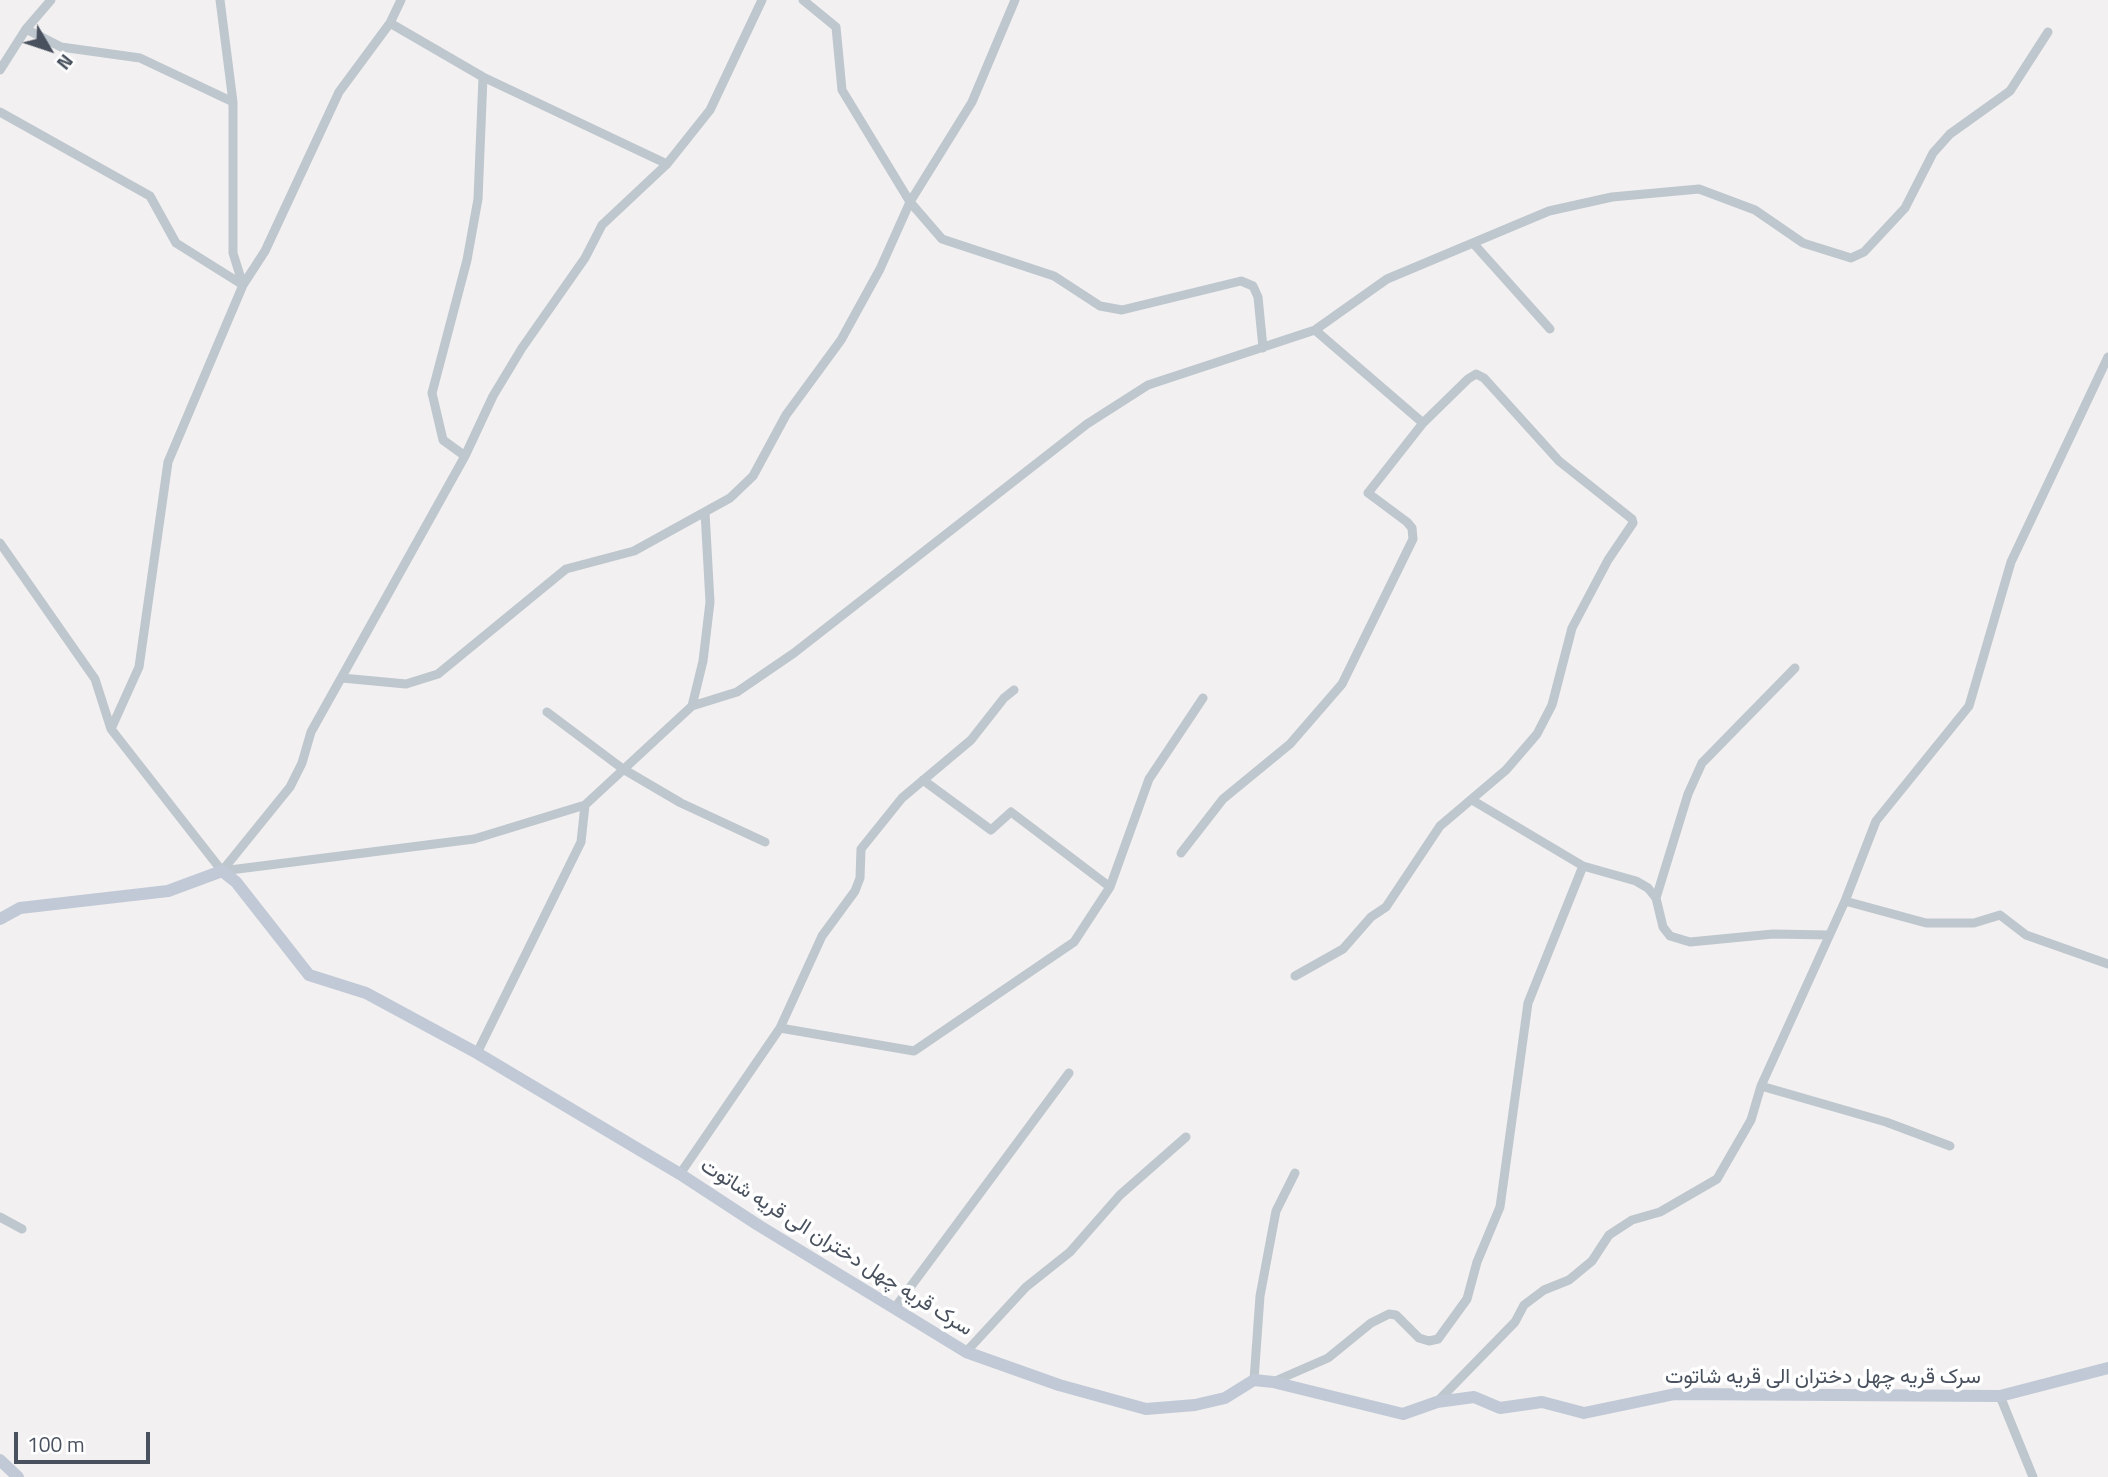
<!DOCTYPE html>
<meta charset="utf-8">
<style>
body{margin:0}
#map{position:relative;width:2108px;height:1477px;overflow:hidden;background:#f2f0f0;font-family:"Titillium Web",sans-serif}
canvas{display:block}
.north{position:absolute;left:14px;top:14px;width:70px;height:70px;-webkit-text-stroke:5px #fff;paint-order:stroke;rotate:129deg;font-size:19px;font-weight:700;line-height:28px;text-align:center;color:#48515d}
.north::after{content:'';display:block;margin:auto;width:24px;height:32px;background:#48515d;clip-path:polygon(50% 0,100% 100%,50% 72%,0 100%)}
.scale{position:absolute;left:14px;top:1432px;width:136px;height:32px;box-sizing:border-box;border:4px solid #48515d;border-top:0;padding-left:9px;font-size:21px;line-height:24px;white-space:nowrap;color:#48515d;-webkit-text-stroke:5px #fff;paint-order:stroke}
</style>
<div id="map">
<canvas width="2108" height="1477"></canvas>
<div class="north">N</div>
<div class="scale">100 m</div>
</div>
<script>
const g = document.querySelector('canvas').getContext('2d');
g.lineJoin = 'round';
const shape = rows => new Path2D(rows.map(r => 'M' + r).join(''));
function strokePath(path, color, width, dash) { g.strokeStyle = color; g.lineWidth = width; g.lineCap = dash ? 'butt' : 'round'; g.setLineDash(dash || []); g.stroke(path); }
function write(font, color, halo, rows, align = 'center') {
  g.font = font + ' "Titillium Web",Vazirmatn,sans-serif'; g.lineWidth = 7; g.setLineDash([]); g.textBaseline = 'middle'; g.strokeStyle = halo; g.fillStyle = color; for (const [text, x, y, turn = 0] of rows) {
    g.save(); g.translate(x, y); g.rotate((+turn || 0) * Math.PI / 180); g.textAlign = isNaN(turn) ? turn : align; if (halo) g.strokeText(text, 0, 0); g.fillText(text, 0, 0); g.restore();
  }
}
strokePath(shape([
 [220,0,233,102,233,253,243,285],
 [803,0,836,27,842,90,910,202,942,239,1054,276,1100,306,1122,310,1241,281,1253,286,1258,297,1263,348],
 [390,23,483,77,667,164],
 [26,29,61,47,140,58,233,102],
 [0,70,26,29,51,0],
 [0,112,150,196,176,243,243,285],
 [1473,243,1550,329],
 [1315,330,1423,423],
 [465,456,443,440,432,393,467,260,478,199,483,77],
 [0,543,95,679,111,729,222,871],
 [342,678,406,684,438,674,566,569,634,551,730,498,753,476,786,415,841,340,880,269,910,202,972,102,1015,0],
 [692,706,703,661,710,602,705,512],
 [547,712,623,769,681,803,765,842],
 [111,729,139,667,168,462,243,285,265,251,339,92,390,23,401,0],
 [923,780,991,830,1011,812,1110,887],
 [1472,800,1583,866,1636,881,1648,888,1656,898,1663,927,1670,936,1690,942,1773,934,1829,935],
 [1181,853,1223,799,1290,744,1342,684,1413,539,1412,528,1407,522,1368,493,1423,423,1468,379,1476,374,1484,378,1559,461,1632,519,1633,523,1608,560,1572,628,1552,705,1537,734,1506,770,1440,826,1386,907,1371,917,1343,949,1295,976],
 [222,871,474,839,585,805,692,706,737,692,794,653,1087,424,1148,385,1315,330,1387,279,1549,211,1612,197,1699,189,1755,210,1803,243,1851,258,1864,252,1905,208,1933,153,1950,134,2010,91,2048,32],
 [222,871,290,787,302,763,311,732,465,456,493,396,522,348,585,258,602,225,667,164,710,110,762,0],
 [1656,898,1688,794,1702,763,1795,668],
 [1845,901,1926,923,1974,923,2000,915,2026,935,2108,964],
 [780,1028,914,1051,1074,942,1110,887,1149,779,1203,698],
 [477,1053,581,842,585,805],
 [1761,1086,1886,1122,1950,1146],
 [680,1174,780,1028,822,936,855,891,860,878,861,849,902,798,971,740,1004,698,1014,690],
 [0,1217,22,1229],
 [894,1309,1069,1073],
 [966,1352,1026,1287,1070,1252,1120,1195,1186,1137],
 [1254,1380,1260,1296,1276,1211,1295,1173],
 [1273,1382,1328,1358,1371,1323,1389,1314,1396,1315,1419,1338,1429,1341,1438,1339,1467,1299,1477,1262,1500,1207,1528,1003,1583,866],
 [2000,1396,2033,1477],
 [1437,1402,1515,1322,1524,1305,1544,1290,1569,1280,1592,1261,1609,1235,1632,1220,1660,1212,1717,1179,1751,1120,1761,1086,1845,901,1876,821,1969,706,2011,562,2108,357]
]), '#bec6ce', 9);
strokePath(shape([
 [0,919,20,908,168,891,222,871,236,882,309,975,366,993,477,1053,680,1174,758,1225,966,1352,1059,1385,1146,1409,1195,1405,1225,1398,1254,1380,1273,1382,1403,1414,1437,1402,1474,1397,1500,1408,1542,1402,1584,1413,1675,1394,2000,1396,2108,1368],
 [0,1460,18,1477]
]), '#c1c9d6', 12);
write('21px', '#48515d', '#fff', [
 ["سرک قریه چهل دختران الی قریه شاتوت",836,1248,32],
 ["سرک قریه چهل دختران الی قریه شاتوت",1823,1378]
]);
</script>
